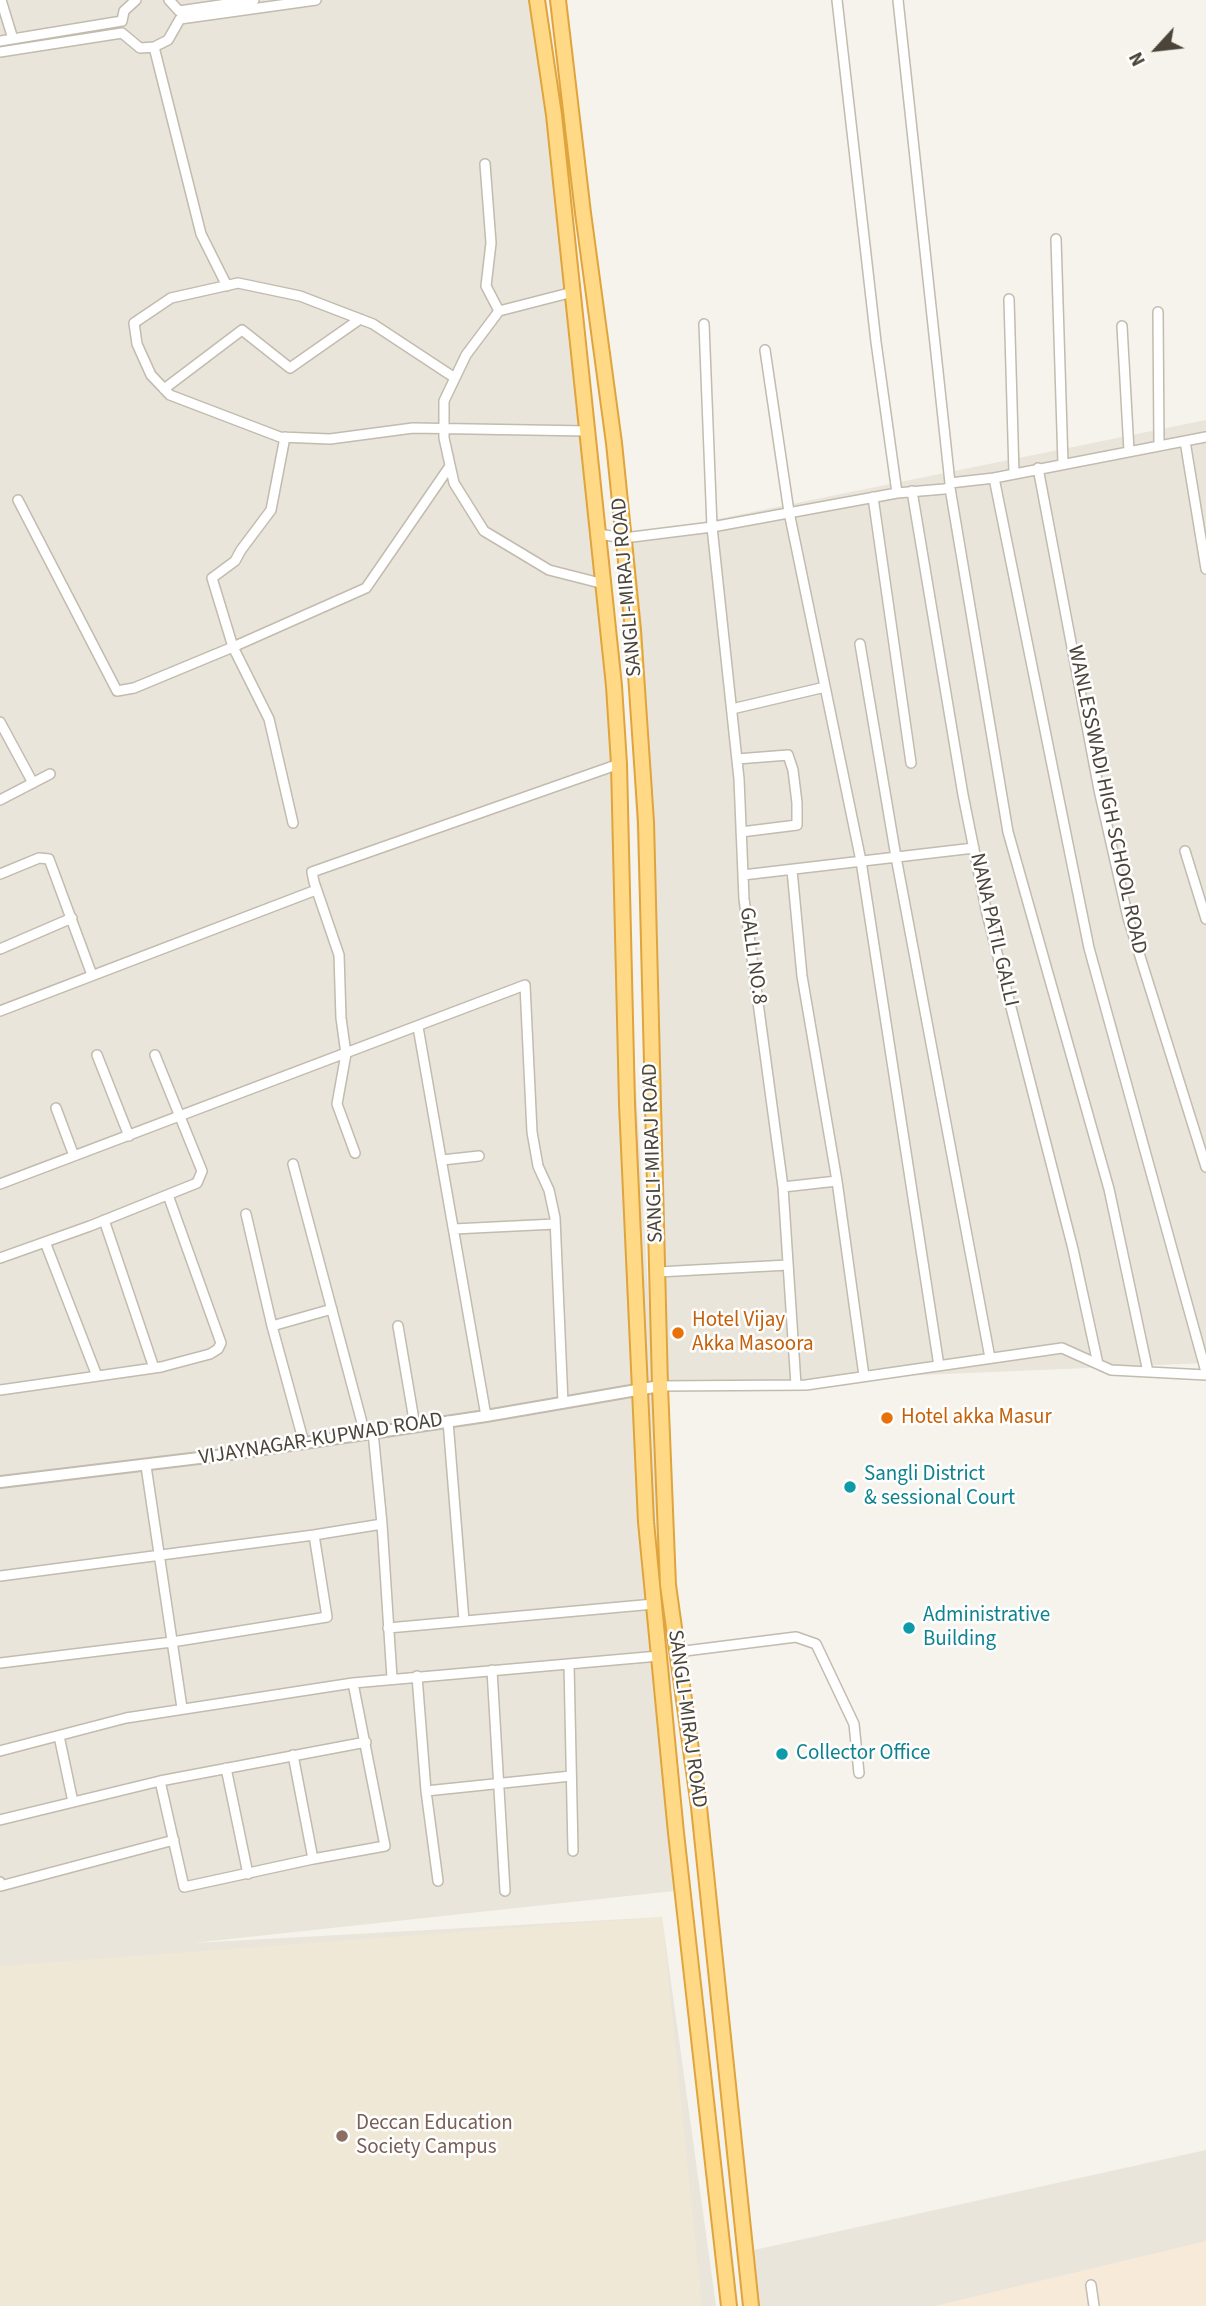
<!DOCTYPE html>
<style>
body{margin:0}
#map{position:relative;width:1206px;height:2306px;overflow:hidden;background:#f6f3ec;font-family:"Source Sans 3",sans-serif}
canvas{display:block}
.north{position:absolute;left:1122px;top:14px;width:70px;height:70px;-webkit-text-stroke:5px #fff;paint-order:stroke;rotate:243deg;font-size:19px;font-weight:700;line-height:28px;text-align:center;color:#4b4439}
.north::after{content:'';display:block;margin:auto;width:24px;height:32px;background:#4b4439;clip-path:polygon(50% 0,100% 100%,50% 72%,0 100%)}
</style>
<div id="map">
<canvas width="1206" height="2306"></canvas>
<div class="north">N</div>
</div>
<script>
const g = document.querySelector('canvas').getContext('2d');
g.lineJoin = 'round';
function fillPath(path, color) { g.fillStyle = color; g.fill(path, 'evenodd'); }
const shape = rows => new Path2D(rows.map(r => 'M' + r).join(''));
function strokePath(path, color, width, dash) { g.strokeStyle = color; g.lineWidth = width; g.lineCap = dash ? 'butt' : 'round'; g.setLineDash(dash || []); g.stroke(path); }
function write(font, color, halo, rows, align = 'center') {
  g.font = font + ' "Source Sans 3",sans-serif'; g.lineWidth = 5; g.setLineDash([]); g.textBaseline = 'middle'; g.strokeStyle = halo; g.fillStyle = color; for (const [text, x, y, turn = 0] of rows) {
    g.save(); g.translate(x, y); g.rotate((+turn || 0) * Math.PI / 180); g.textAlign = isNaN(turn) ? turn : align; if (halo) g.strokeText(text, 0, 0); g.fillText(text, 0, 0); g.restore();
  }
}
fillPath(shape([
 [0,0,535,0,610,642,683,1890,193,1943,662,1917,716,2306,0,2306],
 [1206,420,1206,1363,660,1386,624,538],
 [1206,2150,1206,2306,751,2306,745,2252]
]), '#eae5da');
fillPath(shape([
 [1206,2241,1206,2306,935,2306]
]), '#f7ead8');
fillPath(shape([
 [662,1917,702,2306,0,2306,0,1966]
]), '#efe8d6');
const minor = shape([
 [1,0,13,39],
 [169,0,179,11,254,0],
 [837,0,876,342,897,493],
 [898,0,950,483],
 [0,41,122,21,124,11,136,0],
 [154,47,201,234,227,286],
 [0,52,122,33,140,48,154,47,168,40,180,19,316,0],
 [485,164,491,243,486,286,499,311],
 [1056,239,1063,464],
 [573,292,499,311,466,355,444,401,444,438,454,483,484,531,549,570,604,584],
 [1009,299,1014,474],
 [1158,312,1159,445],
 [704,324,712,527,739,779,744,899,783,1187,796,1385],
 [1122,326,1129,451],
 [765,350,789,512,861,861,939,1366],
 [455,378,373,324,300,296,238,283,171,298,134,323,137,344,151,375,170,395,280,437,330,439,413,428,588,431],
 [164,389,242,330,290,368,360,319],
 [285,437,271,510,241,550,235,561,212,578,233,647,269,719,293,823],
 [1185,441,1206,569],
 [1038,468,1099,790,1128,918,1206,1167],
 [994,478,1089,948,1206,1372],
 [950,488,1008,832,1109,1189,1148,1372],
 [912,491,963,795,987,914,1073,1249,1098,1364],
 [873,497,911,763],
 [18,500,117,691,134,688,233,647,366,588,450,466],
 [598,534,624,538,712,527,897,493,944,489,950,488,950,483,994,478,1206,437],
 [860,644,896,857,990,1358],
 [732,709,825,687],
 [0,722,33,783],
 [737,759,788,755,793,770,797,803,797,825,741,832],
 [0,800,50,774],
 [1185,851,1206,919],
 [792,870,802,976,837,1181],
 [0,874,39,858,49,859,92,975],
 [743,875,974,848],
 [0,949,72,918],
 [0,1011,316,890],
 [418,1027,486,1416],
 [97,1055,129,1136],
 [56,1108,74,1156],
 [355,1153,337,1104,346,1054,341,1018,339,955,314,882,312,872,619,764],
 [442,1160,479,1156],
 [293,1164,365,1434],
 [0,1184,525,985,532,1132,538,1166,549,1190,555,1218,563,1403],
 [783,1187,837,1181,864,1376],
 [246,1214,272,1326,304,1443],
 [104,1220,154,1368],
 [454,1229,555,1224],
 [45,1242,97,1376],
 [0,1258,90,1226,197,1183,202,1171,155,1055],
 [658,1272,788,1265],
 [272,1326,332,1309],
 [398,1326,415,1426],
 [660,1386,806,1385,1062,1348,1111,1370,1206,1375],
 [0,1390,161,1367,210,1354,218,1349,221,1343,168,1195],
 [448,1421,464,1621],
 [373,1432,382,1524,392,1678],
 [146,1466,182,1708],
 [0,1576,314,1535,382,1524],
 [388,1628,654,1604],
 [677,1652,796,1637,816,1644,854,1724,859,1773],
 [0,1663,172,1642,327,1617,314,1535],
 [569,1664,573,1851],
 [492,1670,505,1891],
 [417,1676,426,1791,438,1881],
 [59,1736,73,1802],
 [0,1751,126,1718,353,1683,659,1656],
 [293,1755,313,1859],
 [226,1768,248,1874],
 [160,1781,366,1742],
 [426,1791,571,1776],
 [0,1820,160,1781,184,1887,313,1859,385,1846,353,1683],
 [0,1882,1,1886,174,1840],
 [1091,2285,1094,2306]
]);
const tertiary = shape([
 [0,1482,224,1455,486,1416,660,1386]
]);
const trunk = shape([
 [537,0,554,115,614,686,619,764,627,1104,646,1522,676,1833,729,2306],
 [558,0,583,213,614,443,633,630,646,822,660,1386,668,1585,699,1807,751,2306]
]);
strokePath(minor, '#c2bbae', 12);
strokePath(tertiary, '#c2bbae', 14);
strokePath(trunk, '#e0a43c', 18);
strokePath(minor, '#fff', 9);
strokePath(tertiary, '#fff', 10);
strokePath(trunk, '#ffd985', 14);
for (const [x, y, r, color] of [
 [678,1333,7,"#e8710a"],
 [887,1418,7,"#e8710a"],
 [850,1487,7,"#0f9aa8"],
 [909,1628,7,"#0f9aa8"],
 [782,1754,7,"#0f9aa8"],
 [342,2136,7,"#8d6e63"]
]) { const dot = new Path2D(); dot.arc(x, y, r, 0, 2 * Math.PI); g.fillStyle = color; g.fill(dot); strokePath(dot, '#fff', 2.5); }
write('21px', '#4b4439', '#fff', [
 ["SANGLI-MIRAJ ROAD",628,587,-95],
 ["WANLESSWADI HIGH SCHOOL ROAD",1106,800,78],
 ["NANA PATIL GALLI",993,930,77],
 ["GALLI NO.8",752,956,82],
 ["SANGLI-MIRAJ ROAD",654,1153,-92],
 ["VIJAYNAGAR-KUPWAD ROAD",321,1440,-9],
 ["SANGLI-MIRAJ ROAD",686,1719,82]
]);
write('21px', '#c56008', '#fff', [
 ["Hotel Vijay",692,1321],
 ["Akka Masoora",692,1345],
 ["Hotel akka Masur",901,1418]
], 'left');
write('21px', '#0d838f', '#fff', [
 ["Sangli District",864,1475],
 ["& sessional Court",864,1499],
 ["Administrative",923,1616],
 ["Building",923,1640],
 ["Collector Office",796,1754]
], 'left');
write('21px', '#785e54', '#fff', [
 ["Deccan Education",356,2124],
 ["Society Campus",356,2148]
], 'left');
</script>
